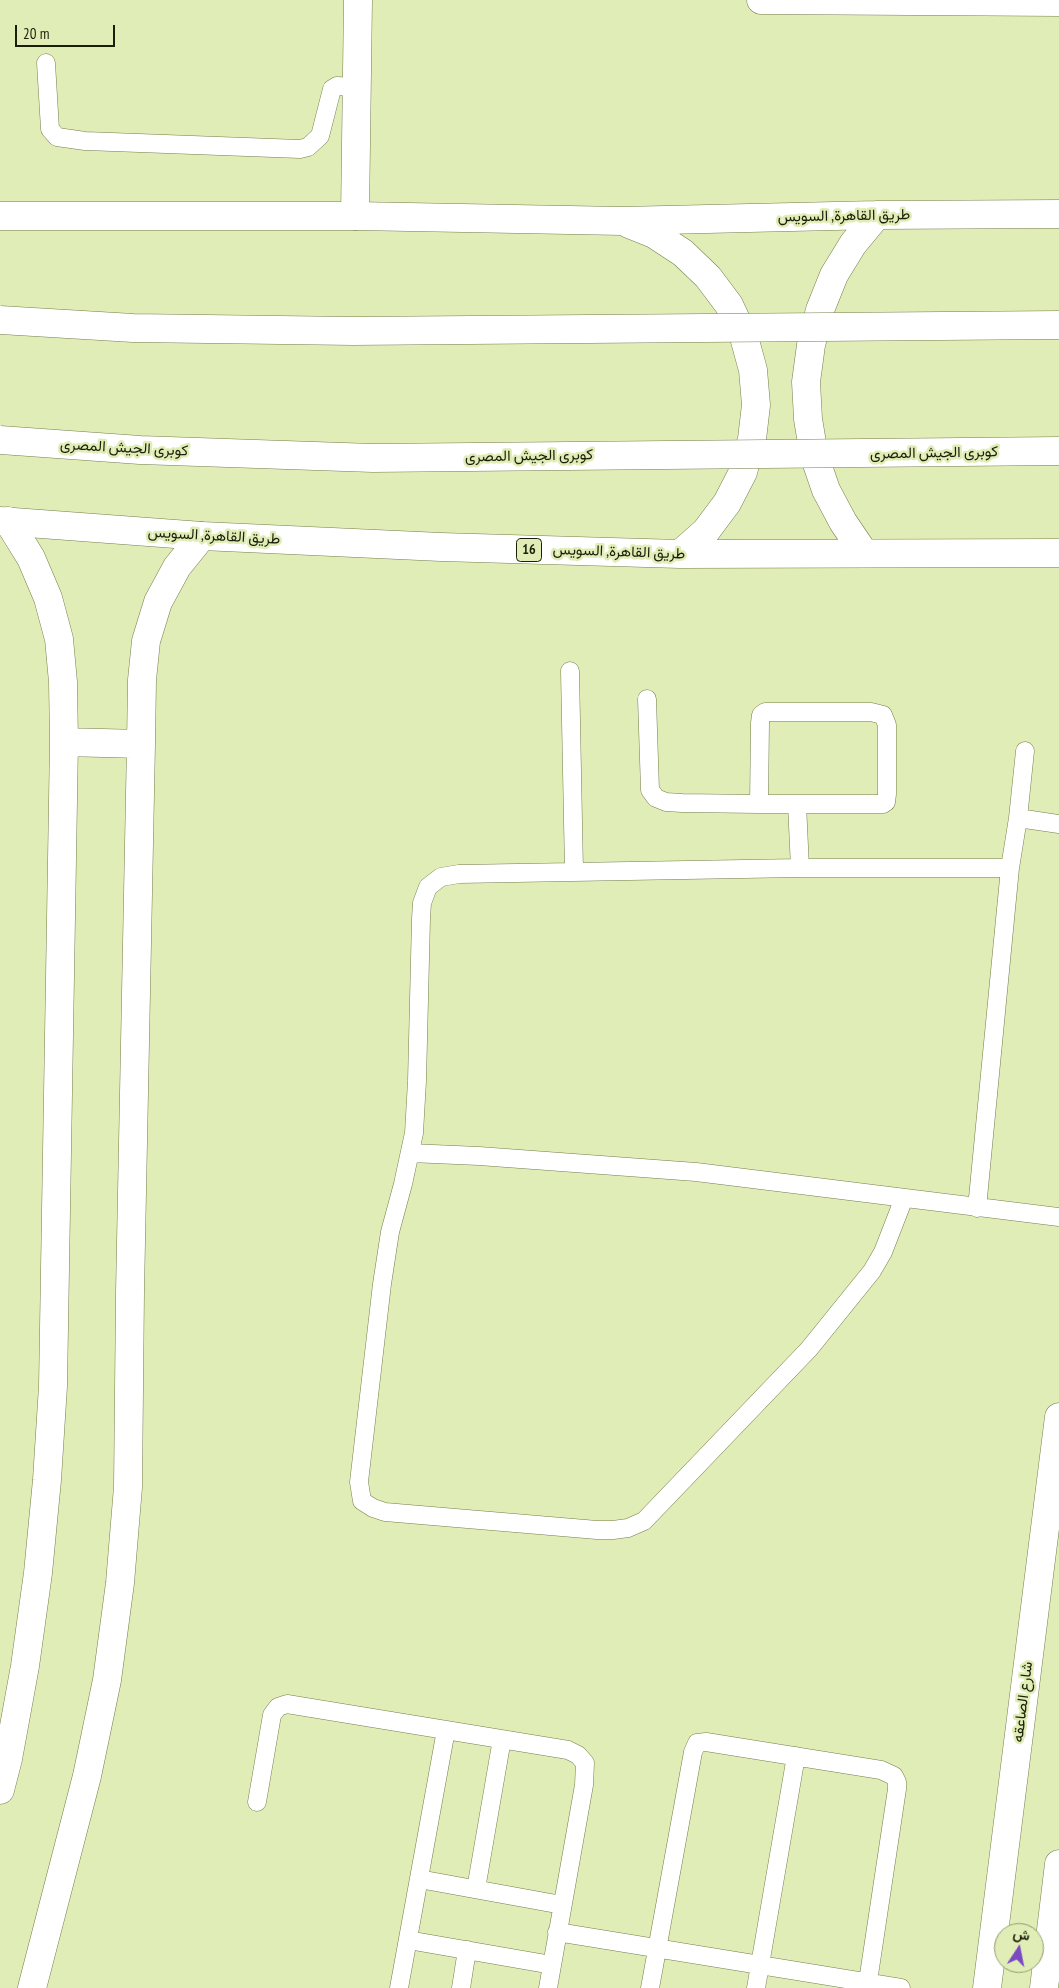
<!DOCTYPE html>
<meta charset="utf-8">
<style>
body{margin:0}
#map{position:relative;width:1059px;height:1988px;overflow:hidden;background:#e1edb6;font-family:"PT Sans Narrow",Vazirmatn,sans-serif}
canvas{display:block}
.north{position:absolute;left:994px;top:1923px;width:50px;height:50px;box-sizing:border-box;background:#e1edb6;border:1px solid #929b71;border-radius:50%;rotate:11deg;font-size:14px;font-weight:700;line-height:20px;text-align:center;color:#1b1f0a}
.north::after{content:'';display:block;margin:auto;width:18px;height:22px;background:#794ac2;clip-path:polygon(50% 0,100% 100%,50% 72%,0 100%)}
.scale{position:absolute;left:15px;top:25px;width:100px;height:22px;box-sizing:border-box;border:2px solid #1b1f0a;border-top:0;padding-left:6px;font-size:15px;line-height:18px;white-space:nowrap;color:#1b1f0a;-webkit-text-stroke:4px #e1edb6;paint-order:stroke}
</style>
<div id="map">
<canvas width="1059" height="1988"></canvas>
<div class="north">ش</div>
<div class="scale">20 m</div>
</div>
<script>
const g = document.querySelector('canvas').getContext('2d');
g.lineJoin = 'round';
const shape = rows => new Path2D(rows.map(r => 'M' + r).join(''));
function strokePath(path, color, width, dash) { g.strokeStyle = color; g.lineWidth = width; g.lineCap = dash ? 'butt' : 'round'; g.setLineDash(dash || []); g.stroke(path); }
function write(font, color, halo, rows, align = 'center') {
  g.font = font + ' "PT Sans Narrow",Vazirmatn,sans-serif'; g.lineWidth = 5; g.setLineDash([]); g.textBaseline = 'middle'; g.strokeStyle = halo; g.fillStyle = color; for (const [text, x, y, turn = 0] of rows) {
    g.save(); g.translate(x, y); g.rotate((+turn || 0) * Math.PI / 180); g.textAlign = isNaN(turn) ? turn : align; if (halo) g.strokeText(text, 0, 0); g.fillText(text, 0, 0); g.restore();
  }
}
const lane = shape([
 [46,63,50,129,57,137,85,141,300,149,308,147,320,136,332,89,337,86,356,87],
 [570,671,574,871],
 [647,699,650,790,656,798,666,802,682,803,759,804,883,804,886,802,887,794,887,725,883,715,871,712,765,712,761,715,760,723,759,804],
 [797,804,800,868],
 [1018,818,1059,824],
 [410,1153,479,1156,696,1172,1059,1217],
 [904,1198,883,1252,872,1271,809,1349,644,1521,628,1528,613,1530,597,1530,385,1512,373,1508,362,1501,359,1482,382,1284,390,1232,403,1184,414,1133,417,1081,421,919,422,903,428,887,441,877,459,874,800,868,1010,868],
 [977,1208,1010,868,1018,818,1025,751],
 [257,1802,272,1715,278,1707,287,1704,568,1750,578,1755,585,1763,584,1785,548,1988],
 [419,1879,562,1905],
 [476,1889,502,1739],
 [557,1932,901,1988],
 [408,1940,552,1965],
 [399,1988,446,1730],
 [461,1988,467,1950],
 [650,1988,693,1752,697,1743,706,1742,881,1770,894,1776,897,1782,897,1789,867,1988],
 [756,1988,796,1756]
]);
const street = shape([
 [761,0,1059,2],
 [355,216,358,0]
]);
const secondary = shape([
 [64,742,141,744],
 [0,1790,8,1759,25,1666,38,1573,47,1480,53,1386,64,742,63,682,59,639,48,598,31,558,8,521],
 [32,1988,87,1776,107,1680,120,1583,128,1487,130,1292,141,744,142,680,146,641,158,602,177,567,202,536],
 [987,1988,1059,1417],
 [1044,1988,1059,1864]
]);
const primary = shape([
 [0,216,355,216,622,221,877,215,1059,214],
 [629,224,654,234,683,253,708,277,729,305,744,337,753,370,756,405,752,439,743,472,727,503,706,531,680,554],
 [0,521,202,536,441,547,680,554,1059,553],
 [864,553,843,522,826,490,814,455,808,419,806,382,811,345,820,310,834,275,853,244,877,215]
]);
strokePath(lane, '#747e4c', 19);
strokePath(street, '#747e4c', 29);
strokePath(secondary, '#747e4c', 29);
strokePath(primary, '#747e4c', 29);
strokePath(lane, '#fff', 18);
strokePath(street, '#fff', 28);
strokePath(secondary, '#fff', 28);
strokePath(primary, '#fff', 28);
const highwayBridge = shape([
 [0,320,133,328,353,331,1059,325],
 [0,440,140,450,373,458,1059,451]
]);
strokePath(highwayBridge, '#747e4c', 29, []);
strokePath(highwayBridge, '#fff', 28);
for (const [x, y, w] of [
 [529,550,25]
]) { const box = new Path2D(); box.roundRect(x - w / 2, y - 11.5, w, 23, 4); g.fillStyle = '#e1edb6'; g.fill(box); strokePath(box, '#1b1f0a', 1); }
write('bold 14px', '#1b1f0a', null, [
 ["16",529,550]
]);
write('15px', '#1b1f0a', '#e1edb6', [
 ["طريق القاهرة, السويس",844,216,-1],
 ["كوبرى الجيش المصرى",124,448,3],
 ["كوبرى الجيش المصرى",934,453,-1],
 ["كوبرى الجيش المصرى",529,456,-1],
 ["طريق القاهرة, السويس",214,536,3],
 ["طريق القاهرة, السويس",619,552,2],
 ["شارع الصاعقه",1023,1702,-83]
]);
</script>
